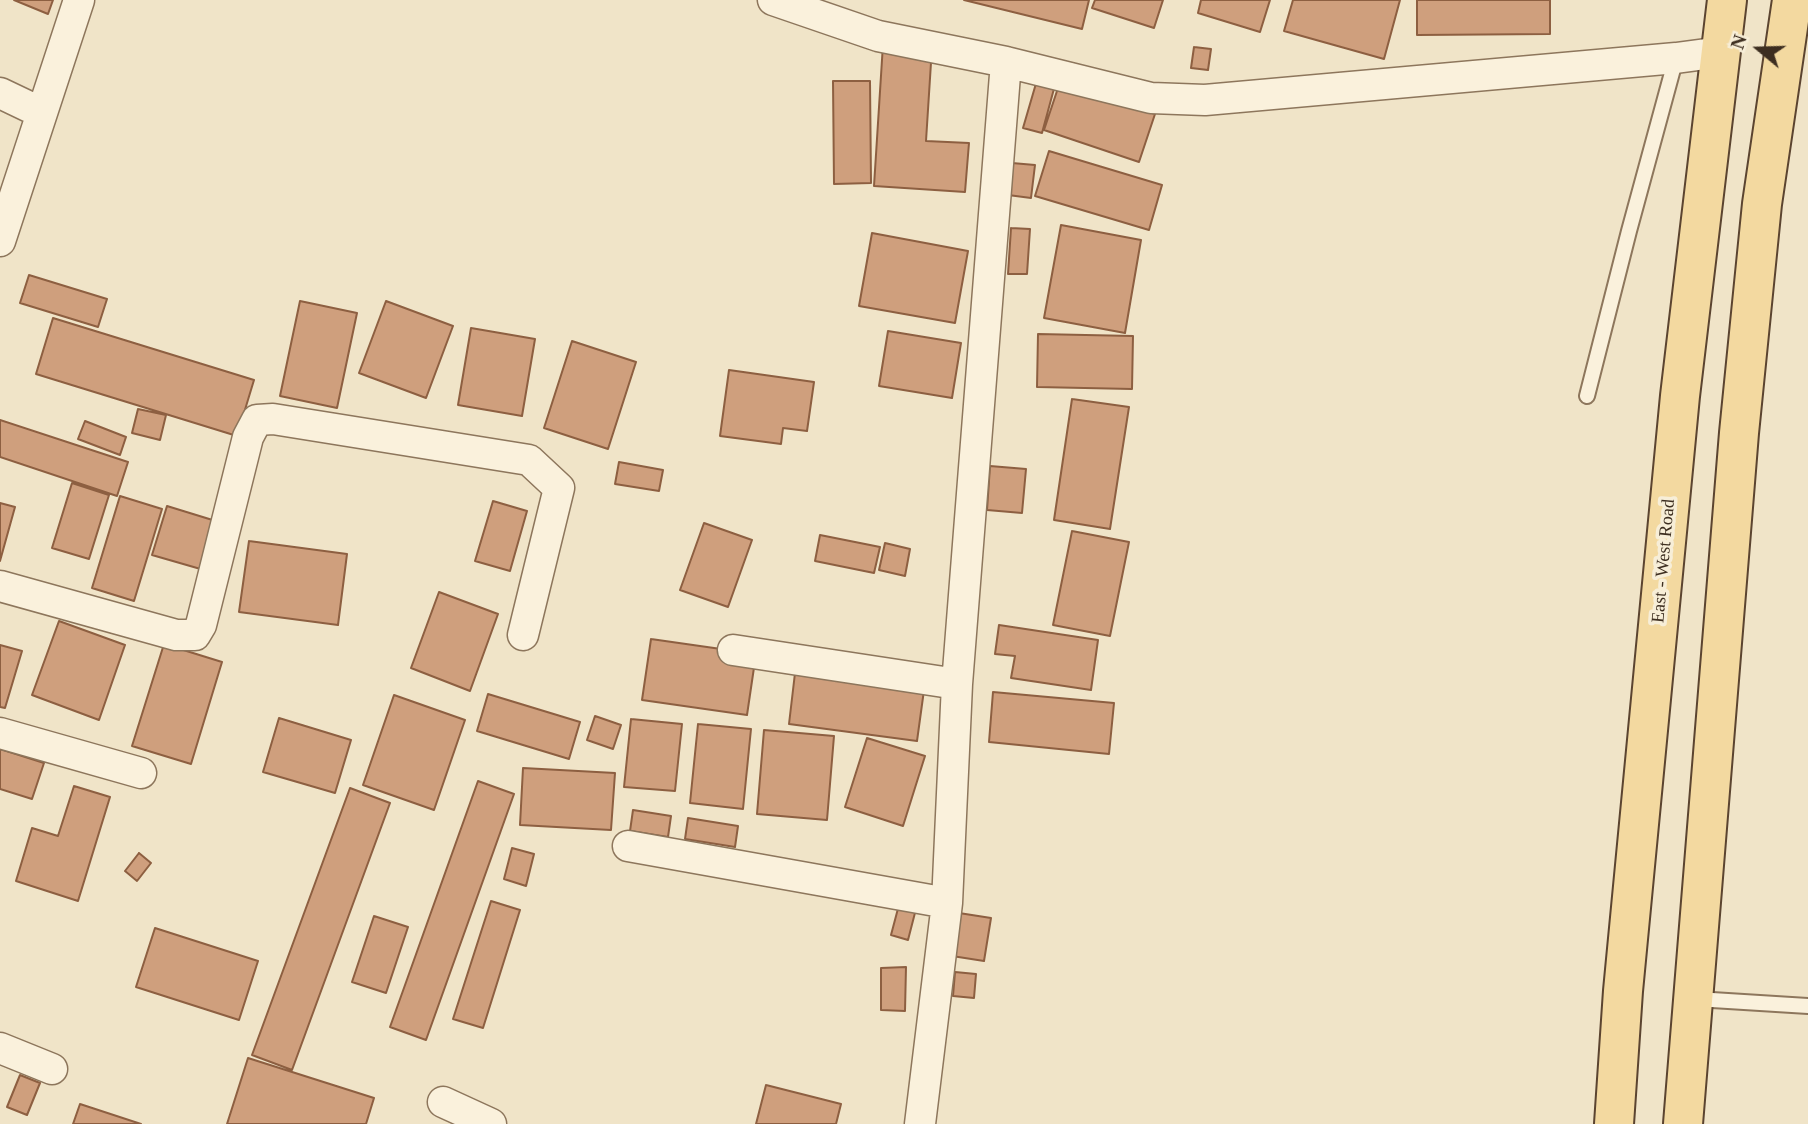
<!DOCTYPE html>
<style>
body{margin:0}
#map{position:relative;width:1808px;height:1124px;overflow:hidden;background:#f0e4c8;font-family:Georgia,serif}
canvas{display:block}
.north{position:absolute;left:1724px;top:14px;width:70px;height:70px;-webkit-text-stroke:5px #f7eed8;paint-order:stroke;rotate:289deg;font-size:19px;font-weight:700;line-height:28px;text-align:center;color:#3d2e20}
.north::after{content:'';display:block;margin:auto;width:24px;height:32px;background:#3d2e20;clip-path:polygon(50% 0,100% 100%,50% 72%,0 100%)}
</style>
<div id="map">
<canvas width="1808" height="1124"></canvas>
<div class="north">N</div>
</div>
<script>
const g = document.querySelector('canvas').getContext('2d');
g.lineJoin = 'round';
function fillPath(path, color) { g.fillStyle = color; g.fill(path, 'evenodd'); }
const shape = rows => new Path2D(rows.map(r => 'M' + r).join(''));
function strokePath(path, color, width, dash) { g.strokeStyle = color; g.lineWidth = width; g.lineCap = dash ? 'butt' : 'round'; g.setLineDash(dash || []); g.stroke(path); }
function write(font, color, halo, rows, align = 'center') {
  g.font = font + ' Georgia,serif'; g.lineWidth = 7; g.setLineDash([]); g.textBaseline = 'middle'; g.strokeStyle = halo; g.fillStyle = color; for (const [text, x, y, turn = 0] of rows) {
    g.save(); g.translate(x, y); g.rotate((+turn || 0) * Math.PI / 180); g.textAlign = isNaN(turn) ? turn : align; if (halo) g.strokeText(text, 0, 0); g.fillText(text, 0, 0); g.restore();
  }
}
const building = shape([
 [14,0,53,0,48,14,14,0],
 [964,0,1089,0,1082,29,964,0],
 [1095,0,1163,0,1154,28,1092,8,1095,0],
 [1201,0,1270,0,1260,32,1198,13,1201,0],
 [1293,0,1400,0,1384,59,1284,31,1293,0],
 [1417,0,1550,0,1550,34,1417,35,1417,0],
 [883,44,932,47,926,141,969,143,965,192,874,186,883,44],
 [1194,47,1211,49,1208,70,1191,68,1194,47],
 [1037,80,1055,85,1042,133,1023,128,1037,80],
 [833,81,870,81,871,183,834,184,833,81],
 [1060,82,1155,114,1139,162,1044,130,1060,82],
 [1049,151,1162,185,1149,230,1035,196,1049,151],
 [1012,163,1035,165,1031,198,1008,195,1012,163],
 [1061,225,1141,240,1125,333,1044,318,1061,225],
 [1011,228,1030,229,1027,274,1008,274,1011,228],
 [872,233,968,251,955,323,859,306,872,233],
 [29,275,107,299,98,327,20,303,29,275],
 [300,301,357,313,337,408,280,396,300,301],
 [386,301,453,326,426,398,359,373,386,301],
 [53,318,254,380,237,436,36,374,53,318],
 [471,328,535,339,522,416,458,405,471,328],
 [888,331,961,343,952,398,879,386,888,331],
 [1038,334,1133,336,1132,389,1037,387,1038,334],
 [572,341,636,362,608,449,544,428,572,341],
 [729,370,814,382,807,431,783,428,781,444,720,436,729,370],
 [1072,399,1129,407,1110,529,1054,520,1072,399],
 [138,409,166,415,160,440,132,433,138,409],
 [0,420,128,462,117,496,0,457,0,420],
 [85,421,126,437,120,455,78,439,85,421],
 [619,462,663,470,659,491,615,484,619,462],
 [990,466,1026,469,1022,513,987,510,990,466],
 [72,483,109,495,89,559,52,548,72,483],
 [120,496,162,509,134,601,92,588,120,496],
 [493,501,527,511,510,571,475,561,493,501],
 [0,503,15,507,0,561,0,503],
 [167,506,219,522,204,570,152,555,167,506],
 [704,523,752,540,728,607,680,590,704,523],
 [1072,531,1129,542,1110,636,1053,625,1072,531],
 [820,535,880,547,874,573,815,561,820,535],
 [249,541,347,554,338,625,239,612,249,541],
 [885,543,910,549,905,576,879,570,885,543],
 [439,592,498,614,470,691,411,668,439,592],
 [59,621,125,645,99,720,32,695,59,621],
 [999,625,1098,640,1091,690,1011,678,1015,656,995,654,999,625],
 [651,639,756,654,747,715,642,700,651,639],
 [164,644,222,662,191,764,132,746,164,644],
 [0,645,22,651,5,708,0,707,0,645],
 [795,673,924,690,917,741,789,724,795,673],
 [993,692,1114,703,1109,754,989,742,993,692],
 [488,694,580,722,569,759,477,731,488,694],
 [394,695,465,720,434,810,363,785,394,695],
 [595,716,621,725,613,749,587,740,595,716],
 [279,718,351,740,335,793,263,772,279,718],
 [631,719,682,724,675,791,624,787,631,719],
 [698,724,751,729,743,809,690,803,698,724],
 [764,730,834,736,827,820,757,814,764,730],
 [867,738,925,756,903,826,845,807,867,738],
 [0,749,44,763,32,799,0,789,0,749],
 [523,768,615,773,611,830,520,825,523,768],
 [478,781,514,794,426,1040,390,1027,478,781],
 [74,786,110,797,78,901,16,881,32,828,58,836,74,786],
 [350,788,390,803,292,1070,252,1055,350,788],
 [633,810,671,816,668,837,630,831,633,810],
 [688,818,738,826,735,847,685,839,688,818],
 [512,848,534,854,526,886,504,879,512,848],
 [139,853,151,863,137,881,125,871,139,853],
 [491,901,520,910,483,1028,453,1019,491,901],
 [900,901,917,905,908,940,891,935,900,901],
 [959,913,991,918,984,961,952,956,959,913],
 [374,916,408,927,386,993,352,982,374,916],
 [155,928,258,961,239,1020,136,987,155,928],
 [906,967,905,1011,881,1010,881,968,906,967],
 [955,972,976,974,974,998,953,996,955,972],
 [248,1058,374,1098,366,1124,227,1124,248,1058],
 [20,1075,40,1083,27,1115,7,1107,20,1075],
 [766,1085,841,1104,836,1124,756,1124,766,1085],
 [80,1104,141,1124,73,1124,80,1104]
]);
fillPath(building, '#cf9f7d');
strokePath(building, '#8d5f41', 2);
const service = shape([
 [1587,396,1629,231,1676,58],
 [1696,999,1808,1006]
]);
const minor = shape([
 [773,0,878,36,1006,62,1151,98,1205,100,1676,58,1721,52],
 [0,93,42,113],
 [0,241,79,0],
 [0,586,176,635,195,635,201,625,248,437,257,420,273,419,529,460,559,488,523,635],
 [733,650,957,684],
 [0,733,141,773],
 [628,846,947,903],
 [0,1048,52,1069],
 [443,1102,491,1124],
 [920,1124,947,903,957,684,1006,62]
]);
const primary = shape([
 [1614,1124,1623,991,1680,396,1727,0],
 [1683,1124,1739,433,1762,204,1792,0]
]);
strokePath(service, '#8d765c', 18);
strokePath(minor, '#8d765c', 33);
strokePath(primary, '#5b4430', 42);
strokePath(service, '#faf1dc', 14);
strokePath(minor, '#faf1dc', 30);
strokePath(primary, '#f3d9a0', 38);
write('18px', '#3d2e20', '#f7eed8', [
 ["East - West Road",1664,561,-85]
]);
</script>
